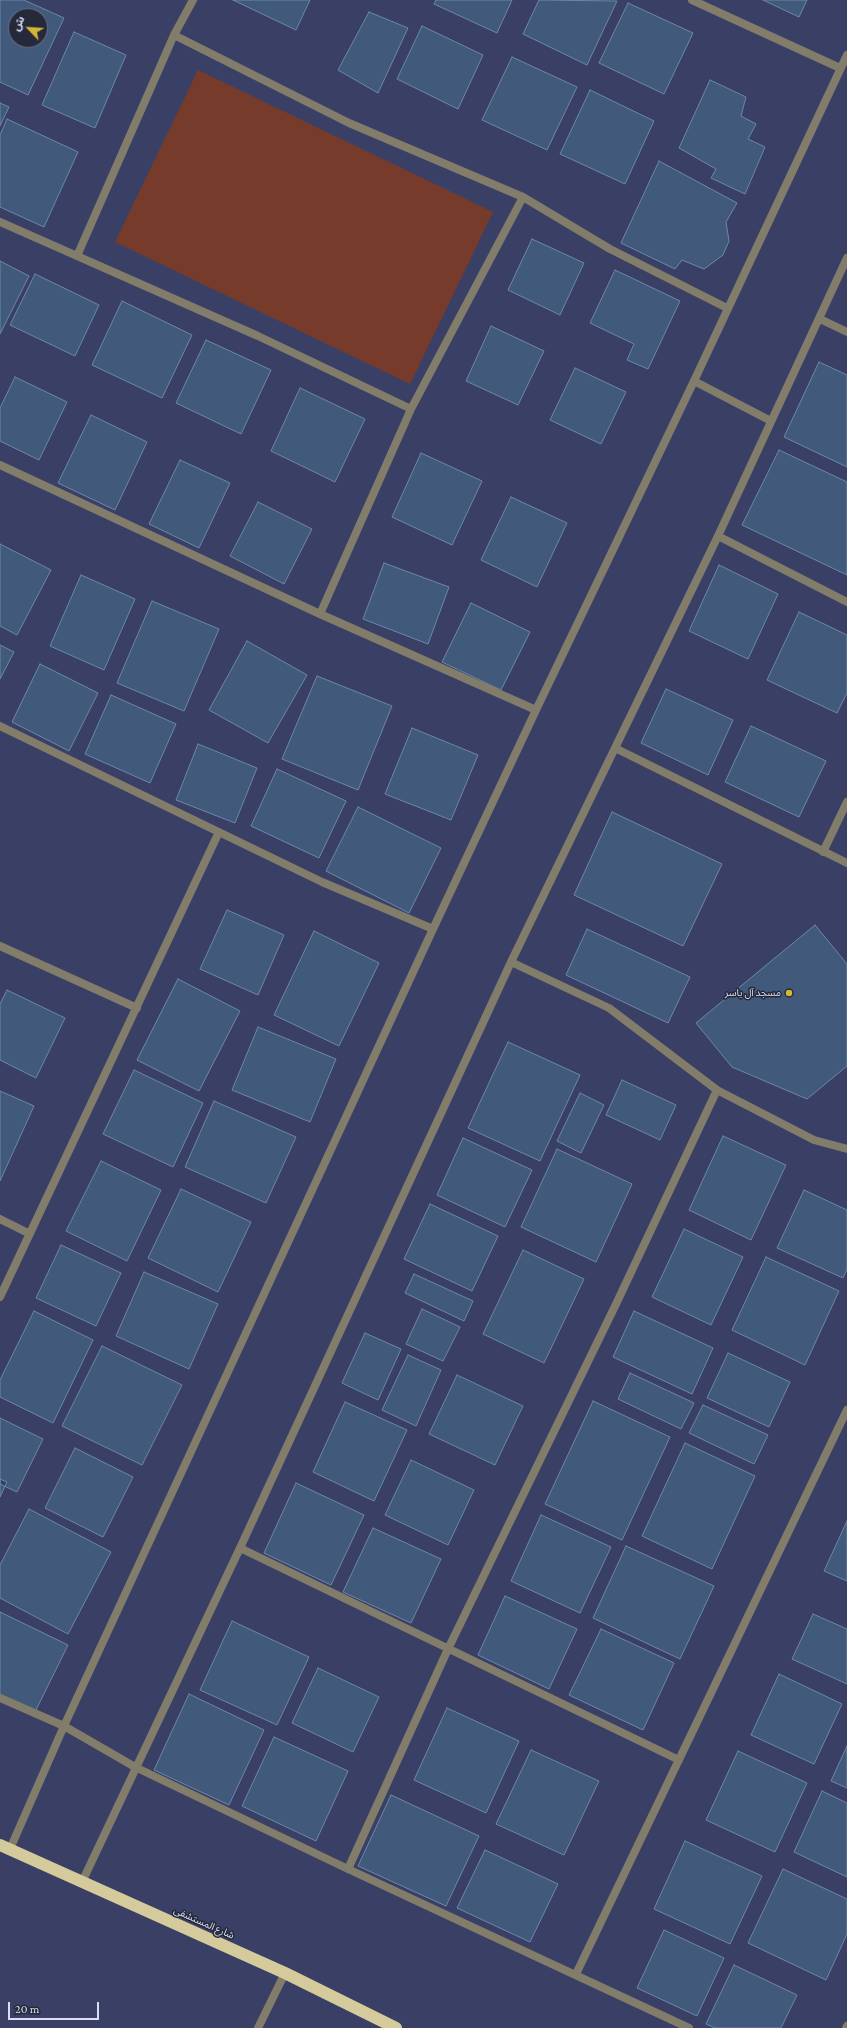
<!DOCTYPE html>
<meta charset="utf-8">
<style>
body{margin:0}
#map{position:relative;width:847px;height:2028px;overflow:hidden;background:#3a4065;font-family:"Crimson Pro","Noto Sans Arabic",serif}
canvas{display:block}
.north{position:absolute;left:8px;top:8px;width:40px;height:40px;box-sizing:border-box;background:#25293a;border:1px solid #6d7185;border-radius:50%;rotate:295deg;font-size:11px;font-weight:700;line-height:16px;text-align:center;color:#d9def5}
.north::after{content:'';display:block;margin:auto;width:14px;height:18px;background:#d2b635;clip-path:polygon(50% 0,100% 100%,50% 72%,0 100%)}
.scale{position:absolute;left:8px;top:2002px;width:91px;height:18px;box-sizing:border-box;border:2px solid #d9def5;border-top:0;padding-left:5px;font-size:12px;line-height:14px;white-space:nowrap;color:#d9def5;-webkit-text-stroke:3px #25293a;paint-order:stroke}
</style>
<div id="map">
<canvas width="847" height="2028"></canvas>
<div class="north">ش</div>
<div class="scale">20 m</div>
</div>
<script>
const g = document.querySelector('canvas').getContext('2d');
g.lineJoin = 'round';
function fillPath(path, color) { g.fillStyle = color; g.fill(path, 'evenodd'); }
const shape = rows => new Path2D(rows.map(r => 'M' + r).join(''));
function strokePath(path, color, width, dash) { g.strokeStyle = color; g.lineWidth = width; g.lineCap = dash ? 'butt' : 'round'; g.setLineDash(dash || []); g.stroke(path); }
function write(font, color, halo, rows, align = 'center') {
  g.font = font + ' "Crimson Pro","Noto Sans Arabic",serif'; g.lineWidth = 3; g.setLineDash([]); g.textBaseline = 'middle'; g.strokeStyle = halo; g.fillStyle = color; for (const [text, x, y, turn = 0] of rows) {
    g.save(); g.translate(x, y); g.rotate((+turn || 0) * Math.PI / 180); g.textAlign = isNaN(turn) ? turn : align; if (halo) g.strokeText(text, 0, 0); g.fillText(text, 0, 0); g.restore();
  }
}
fillPath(shape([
 [198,70,493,212,410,384,115,242]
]), '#763b2b');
const building = shape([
 [0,0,24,0,64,18,28,95,0,82,0,0],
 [16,16,40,16,40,40,16,40,16,16],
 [233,0,310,0,296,30,233,0],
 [436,0,512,0,497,33,434,4,436,0],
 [539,0,617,1,587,65,523,34,539,0],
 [763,0,807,0,799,17,763,0],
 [628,3,693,33,664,94,599,63,628,3],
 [369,12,408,28,378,93,338,70,369,12],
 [422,26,483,55,458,109,397,79,422,26],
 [74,32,126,55,95,128,42,105,74,32],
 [512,57,577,87,547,150,482,120,512,57],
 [710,80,746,97,741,116,756,124,748,139,765,147,745,194,711,178,716,169,679,148,710,80],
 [590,90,654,121,625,184,560,154,590,90],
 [0,103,9,107,0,126,0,103],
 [7,119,78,152,44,227,0,207,0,135,7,119],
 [659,161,737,203,726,222,729,241,723,255,704,269,682,260,675,269,621,243,659,161],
 [532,239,584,263,560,315,508,290,532,239],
 [0,261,29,276,0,334,0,261],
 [615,270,680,301,648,369,627,360,634,344,590,323,615,270],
 [35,274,99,305,75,356,10,325,35,274],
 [122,301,192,335,162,398,92,365,122,301],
 [491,326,544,351,518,405,466,381,491,326],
 [206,340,271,370,241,434,176,403,206,340],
 [819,362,847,375,847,467,784,437,819,362],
 [575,368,626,392,601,444,550,420,575,368],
 [15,377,67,402,39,460,0,441,0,408,15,377],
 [300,388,365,419,335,482,271,451,300,388],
 [91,415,147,442,115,510,58,483,91,415],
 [779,450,847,482,847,575,742,525,779,450],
 [421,453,482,481,452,545,392,517,421,453],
 [180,460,230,483,199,548,149,524,180,460],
 [511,497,567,523,537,587,481,560,511,497],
 [258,502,312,529,284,584,230,556,258,502],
 [0,544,51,570,17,635,0,626,0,544],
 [384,563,449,587,428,644,363,619,384,563],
 [719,565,778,594,748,659,689,631,719,565],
 [81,575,135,599,104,670,50,646,81,575],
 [152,601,219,629,184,711,117,683,152,601],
 [471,603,530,632,501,690,442,662,471,603],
 [799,612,847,635,847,693,837,713,767,680,799,612],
 [247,641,307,675,268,743,209,710,247,641],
 [0,645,14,652,0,679,0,645],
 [40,664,98,693,69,751,12,722,40,664],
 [317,676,392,706,358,790,282,759,317,676],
 [666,689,733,720,708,775,641,743,666,689],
 [111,695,176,724,150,783,85,754,111,695],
 [751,726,826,761,799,817,725,782,751,726],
 [412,728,478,755,451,820,385,794,412,728],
 [198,744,257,768,235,823,176,800,198,744],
 [277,769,346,801,319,858,251,826,277,769],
 [358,807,441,848,409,913,326,871,358,807],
 [612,812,722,864,683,946,574,895,612,812],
 [227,910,284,935,258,995,200,969,227,910],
 [815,925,847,964,847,1066,807,1099,732,1067,696,1023,815,925],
 [587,929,690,977,668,1023,566,975,587,929],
 [314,931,379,963,339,1046,274,1015,314,931],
 [178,979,240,1011,199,1091,137,1060,178,979],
 [7,990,65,1018,36,1078,0,1060,0,1004,7,990],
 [258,1027,336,1059,310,1122,232,1090,258,1027],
 [508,1042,580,1075,540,1161,468,1128,508,1042],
 [134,1070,203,1103,173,1167,103,1134,134,1070],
 [622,1080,676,1105,660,1140,606,1115,622,1080],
 [0,1091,34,1106,0,1181,0,1091],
 [580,1093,604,1105,581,1153,557,1141,580,1093],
 [214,1101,296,1137,266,1203,185,1167,214,1101],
 [723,1136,786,1165,751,1240,689,1210,723,1136],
 [463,1138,532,1170,505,1227,437,1195,463,1138],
 [557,1149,632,1184,596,1262,521,1227,557,1149],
 [101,1161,161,1190,127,1261,66,1231,101,1161],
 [181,1189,251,1222,218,1292,148,1258,181,1189],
 [804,1190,847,1210,847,1269,843,1278,777,1248,804,1190],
 [430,1204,498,1236,472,1291,404,1259,430,1204],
 [684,1229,743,1257,711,1325,652,1297,684,1229],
 [61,1245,121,1273,96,1326,36,1298,61,1245],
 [523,1250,584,1279,544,1363,483,1334,523,1250],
 [766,1257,839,1291,805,1365,732,1330,766,1257],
 [144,1272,218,1304,189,1369,116,1336,144,1272],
 [414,1274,473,1301,464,1321,405,1293,414,1274],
 [422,1309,460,1327,443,1361,406,1344,422,1309],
 [34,1311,93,1340,53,1423,0,1397,0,1380,34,1311],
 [634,1311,713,1348,692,1394,613,1357,634,1311],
 [365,1333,401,1349,378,1400,342,1383,365,1333],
 [102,1346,182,1385,142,1465,62,1426,102,1346],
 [728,1353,790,1382,769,1427,707,1398,728,1353],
 [408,1355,441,1370,416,1426,382,1410,408,1355],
 [630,1373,694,1403,681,1429,618,1399,630,1373],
 [457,1375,523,1406,495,1465,429,1434,457,1375],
 [593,1401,670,1437,622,1540,545,1504,593,1401],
 [345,1402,407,1430,374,1501,313,1472,345,1402],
 [703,1405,768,1435,754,1464,689,1433,703,1405],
 [0,1418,43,1439,17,1492,0,1484,0,1418],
 [685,1443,755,1476,712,1569,642,1536,685,1443],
 [75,1448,133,1477,103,1537,45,1508,75,1448],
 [411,1460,474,1490,448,1545,385,1515,411,1460],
 [0,1479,7,1482,0,1497,0,1479],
 [296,1483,364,1515,331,1585,264,1553,296,1483],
 [29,1509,111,1552,68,1634,0,1598,0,1565,29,1509],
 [541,1515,611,1547,580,1613,511,1581,541,1515],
 [847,1521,847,1581,824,1571,847,1521],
 [373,1528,441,1559,411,1623,343,1592,373,1528],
 [626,1546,714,1586,680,1659,593,1618,626,1546],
 [505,1596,577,1629,549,1689,478,1655,505,1596],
 [0,1612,68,1645,35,1712,0,1696,0,1612],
 [813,1614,847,1629,847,1684,792,1659,813,1614],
 [232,1621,309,1657,277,1725,200,1690,232,1621],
 [601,1629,674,1663,643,1730,569,1695,601,1629],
 [318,1668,379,1697,353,1752,292,1723,318,1668],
 [779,1674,842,1704,814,1764,751,1735,779,1674],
 [189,1694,264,1730,229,1805,154,1770,189,1694],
 [447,1708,519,1741,486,1813,414,1780,447,1708],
 [274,1737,348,1771,316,1841,242,1806,274,1737],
 [847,1746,847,1788,831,1781,847,1746],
 [531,1750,599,1781,564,1855,496,1824,531,1750],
 [738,1751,807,1783,775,1852,706,1820,738,1751],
 [822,1791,847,1803,847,1877,794,1852,822,1791],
 [391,1795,479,1836,446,1906,358,1866,391,1795],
 [685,1841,762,1876,730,1944,654,1909,685,1841],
 [485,1850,558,1884,530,1942,457,1908,485,1850],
 [783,1869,847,1899,847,1934,826,1980,748,1943,783,1869],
 [664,1930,724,1958,697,2016,637,1988,664,1930],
 [734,1965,797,1995,781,2028,715,2028,706,2024,734,1965]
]);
fillPath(building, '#41597b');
strokePath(building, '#6c87ab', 1);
strokePath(shape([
 [692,0,840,68],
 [174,35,349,123,523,197,610,249,727,308],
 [0,222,258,336,411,409],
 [77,256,174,35,193,0],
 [820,319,847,332],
 [694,381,771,421],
 [0,465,320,614,536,710],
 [718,536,847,602],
 [320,614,411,409,523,197],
 [0,726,322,882,433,929],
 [615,748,847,863],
 [823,852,847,802],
 [0,946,137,1008],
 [511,962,609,1008,717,1090,814,1140,847,1149],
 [0,1219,30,1234],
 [0,1297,219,832],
 [240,1548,679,1760],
 [0,1698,64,1726,135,1767,348,1869,689,2028],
 [10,1849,64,1726,433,929,536,710,694,381,847,55],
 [348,1869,448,1649,617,1302,717,1090],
 [82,1882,240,1548,511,962,718,536,847,258],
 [576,1974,847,1410],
 [258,2028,285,1973],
 [846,2028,847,2026]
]), '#817d6a', 8);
strokePath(shape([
 [0,1845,285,1973,396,2028]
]), '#d5ca9b', 12);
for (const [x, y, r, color] of [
 [789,993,4,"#d2b635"]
]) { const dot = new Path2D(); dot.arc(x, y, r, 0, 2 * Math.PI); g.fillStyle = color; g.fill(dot); strokePath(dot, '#25293a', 1.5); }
write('10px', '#d9def5', '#25293a', [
 ["مسجد آل ياسر",781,993]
], 'right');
write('10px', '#d9def5', '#25293a', [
 ["شارع المستشفى",204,1923,24]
]);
</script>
